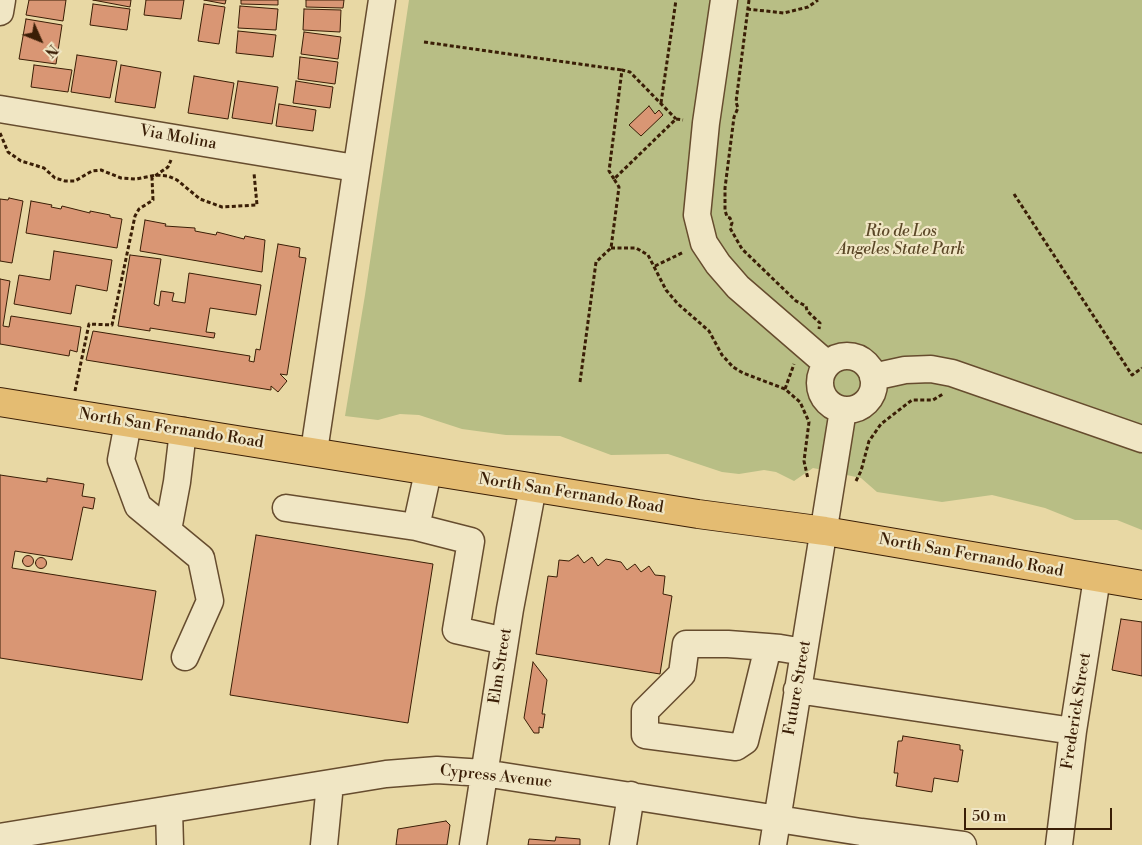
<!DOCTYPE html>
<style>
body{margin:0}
#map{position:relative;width:1142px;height:845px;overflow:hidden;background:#e8d8a4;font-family:"Libre Bodoni",serif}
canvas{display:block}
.north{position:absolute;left:15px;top:15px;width:50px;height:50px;-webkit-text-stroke:4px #f0e6c4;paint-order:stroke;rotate:134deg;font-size:14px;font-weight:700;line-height:20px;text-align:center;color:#3a1e06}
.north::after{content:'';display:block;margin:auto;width:18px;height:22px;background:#3a1e06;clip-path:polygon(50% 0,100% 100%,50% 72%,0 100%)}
.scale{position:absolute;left:964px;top:808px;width:148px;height:22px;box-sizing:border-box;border:2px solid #3a1e06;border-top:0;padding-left:6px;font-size:15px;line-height:18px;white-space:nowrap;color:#3a1e06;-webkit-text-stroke:4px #f0e6c4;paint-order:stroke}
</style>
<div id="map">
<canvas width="1142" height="845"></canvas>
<div class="north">N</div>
<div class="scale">50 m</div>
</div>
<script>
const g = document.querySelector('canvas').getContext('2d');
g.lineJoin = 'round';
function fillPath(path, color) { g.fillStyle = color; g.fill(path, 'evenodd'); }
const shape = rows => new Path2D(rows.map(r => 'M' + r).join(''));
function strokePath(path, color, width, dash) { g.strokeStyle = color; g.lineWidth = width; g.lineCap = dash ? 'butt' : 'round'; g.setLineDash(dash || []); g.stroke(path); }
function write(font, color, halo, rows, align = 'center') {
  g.font = font + ' "Libre Bodoni",serif'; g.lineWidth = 4.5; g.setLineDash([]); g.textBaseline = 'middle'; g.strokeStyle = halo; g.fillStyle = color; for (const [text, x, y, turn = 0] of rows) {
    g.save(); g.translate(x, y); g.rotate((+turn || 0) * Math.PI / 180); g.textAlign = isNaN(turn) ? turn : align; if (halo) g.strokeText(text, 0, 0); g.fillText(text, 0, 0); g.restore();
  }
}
fillPath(shape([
 [409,0,1142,0,1142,530,1117,520,1075,520,1045,508,992,495,942,502,877,492,861,478,813,468,794,481,776,472,764,470,739,474,722,472,668,454,611,455,560,436,506,435,462,429,419,415,400,414,378,420,345,416,365,295]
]), '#b8be85');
const building = shape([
 [29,0,66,0,63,21,26,15,29,0],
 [93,0,131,0,130,7,93,0],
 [146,0,184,0,181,19,144,15,146,0],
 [204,0,226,0,225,4,204,0],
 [241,0,278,0,278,5,241,4,241,0],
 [306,0,344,0,343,8,306,7,306,0],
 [93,4,130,9,127,30,90,25,93,4],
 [204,4,225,7,219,44,198,41,204,4],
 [240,6,278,9,276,30,238,28,240,6],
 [304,9,341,10,340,32,303,30,304,9],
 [26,19,62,25,56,64,19,59,26,19],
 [238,31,276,35,273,57,236,53,238,31],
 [304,32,341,37,338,59,301,54,304,32],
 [77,55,117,61,110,98,71,92,77,55],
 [300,57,338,62,335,84,298,79,300,57],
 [34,65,72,70,68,92,31,87,34,65],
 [121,65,161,72,155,108,115,102,121,65],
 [194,76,234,83,228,119,188,113,194,76],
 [238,81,278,87,272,124,232,118,238,81],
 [296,81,333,87,330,108,293,103,296,81],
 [279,104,316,110,313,131,276,126,279,104],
 [649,106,655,114,659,110,663,115,641,136,629,125,649,106],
 [9,198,23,201,12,263,0,261,0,199,8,200,9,198],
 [31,201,52,205,51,207,61,209,62,206,90,213,90,211,110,215,110,217,122,219,117,248,26,233,31,201],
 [145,220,166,224,165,226,195,228,195,231,216,235,217,232,244,239,245,236,265,240,262,272,140,251,145,220],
 [278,244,300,248,299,257,306,258,287,375,280,374,287,381,278,392,271,386,271,390,86,360,93,331,250,356,249,361,254,362,256,349,260,350,278,244],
 [54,251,112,260,107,291,76,285,71,314,14,304,19,275,50,280,54,251],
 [130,255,161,259,154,304,159,306,161,291,174,293,172,301,185,303,189,273,261,285,256,315,210,308,206,332,215,333,214,338,150,328,150,331,118,326,130,255],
 [0,279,10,281,3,326,9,327,11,316,81,327,77,352,70,350,69,356,0,344,0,279],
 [0,475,47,482,47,478,84,484,82,496,95,498,93,509,83,507,72,560,15,551,12,568,156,591,142,680,0,658,0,475],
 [256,535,433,564,408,723,230,695,256,535],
 [578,555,584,563,592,557,598,566,606,559,621,562,627,570,635,564,641,572,649,566,655,575,665,576,663,594,672,596,660,674,536,654,548,576,557,577,559,560,569,561,578,555],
 '22.5 561a5.5 5.5 0 1 1 11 0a5.5 5.5 0 1 1-11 0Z',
 '35.5 563a5.5 5.5 0 1 1 11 0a5.5 5.5 0 1 1-11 0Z',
 [1121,619,1142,622,1142,676,1112,670,1121,619],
 [533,662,547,680,542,714,545,714,543,728,539,727,539,733,534,733,524,718,533,662],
 [903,736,960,745,960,750,963,750,958,782,934,778,932,792,896,786,898,773,894,773,898,741,902,741,903,736],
 [446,821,450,825,447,845,396,845,398,829,446,821],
 [556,837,580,839,580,845,528,845,529,839,555,841,556,837]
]);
fillPath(building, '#d99674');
strokePath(building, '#3a1e06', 1);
const minor = shape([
 [724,0,706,123,697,215,704,243,718,264,738,287,827,364],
 [0,12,2,0],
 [0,109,355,168],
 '820 383a27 27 0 1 1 54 0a27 27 0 1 1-54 0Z',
 [873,377,905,370,931,369,952,373,1142,439],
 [128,423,121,460,138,506,201,558,210,601,185,657],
 [314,451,382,0],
 [428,472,416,527,471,541,456,630,505,641],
 [286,508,416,527],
 [168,530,177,482,183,431],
 [768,647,745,741,736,747,645,735,645,711,682,674,686,644,728,644,768,647,780,648,804,652],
 [797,690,1073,731],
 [169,810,170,845],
 [0,837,386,774,437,770,484,773,861,832,963,845],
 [324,845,330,784],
 [473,845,510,609,533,487],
 [623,845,631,795],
 [773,845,843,410],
 [1059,845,1073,731,1097,578]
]);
const major = shape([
 [0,402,698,514,825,531,1142,585]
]);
strokePath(minor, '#664c2e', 29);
strokePath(major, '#3a1e06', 30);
strokePath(shape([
 [749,0,736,102,738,108,734,117,725,188,725,210,727,217,730,218,732,223,730,228,742,249,796,301,806,306,807,311,820,323,819,329],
 [747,9,784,13,808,7,818,0],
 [424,42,622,70],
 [661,103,676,0],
 [0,133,8,152,21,161,44,168,55,178,65,181,75,181,92,171,101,170,121,178,136,179,156,175,168,176,177,180,200,199,222,207,257,205,254,173],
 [614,179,609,171,622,70,630,72,676,119],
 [1014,194,1132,375,1142,368],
 [611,248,636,248,648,255,666,290,678,304,709,331,722,355,733,367,743,373,785,389,800,402,809,422,804,461,808,479],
 [655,266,684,252],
 [580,382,596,262,611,248,619,187,614,179,676,119,683,120],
 [785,389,794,364],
 [75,391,89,324,112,325,135,216,139,209,153,200,152,178,168,167,171,160],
 [856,481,861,471,869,441,881,424,912,400,933,400,943,394]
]), '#3a1e06', 3, [4, 2.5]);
strokePath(minor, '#f0e6c4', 26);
strokePath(major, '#e4bc72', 28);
write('16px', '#3a1e06', '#f0e6c4', [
 ["Via Molina",178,138,10],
 ["North San Fernando Road",171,429,9],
 ["North San Fernando Road",571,494,9],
 ["North San Fernando Road",971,556,10],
 ["Elm Street",501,666,-81],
 ["Future Street",798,688,-80],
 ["Frederick Street",1077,711,-81],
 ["Cypress Avenue",496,777,6]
]);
write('italic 16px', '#5a4626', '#f0e6c4', [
 ["Rio de Los",901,232],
 ["Angeles State Park",901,250]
]);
</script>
